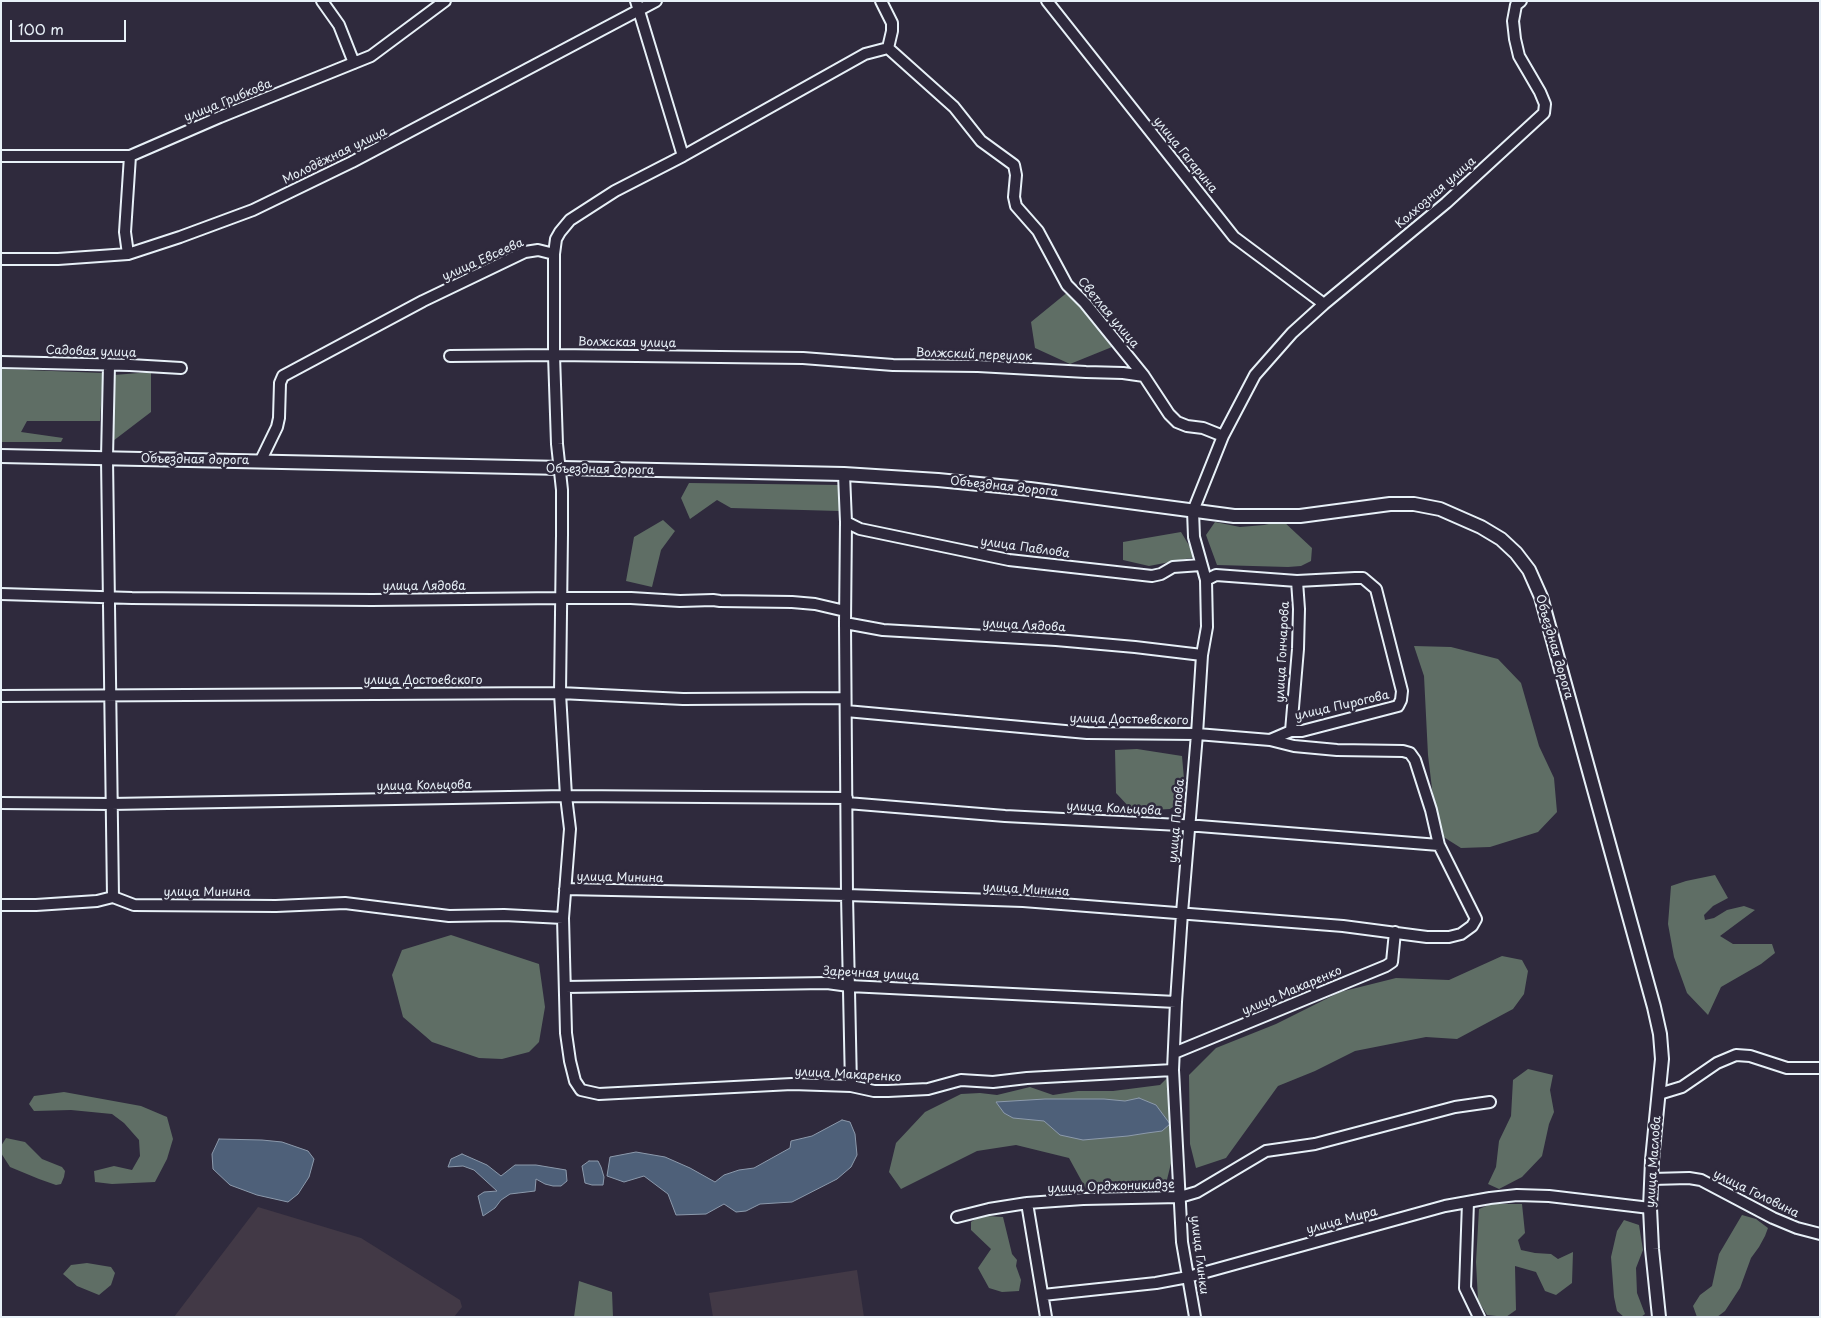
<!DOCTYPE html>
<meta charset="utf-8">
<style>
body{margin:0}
#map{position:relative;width:1821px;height:1318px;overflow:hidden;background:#2f2a3d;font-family:"Playpen Sans",sans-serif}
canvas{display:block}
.frame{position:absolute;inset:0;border:2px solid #e8f1f8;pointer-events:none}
.scale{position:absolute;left:10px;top:20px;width:116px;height:22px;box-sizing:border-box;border:2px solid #e8f1f8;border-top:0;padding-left:6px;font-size:15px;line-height:18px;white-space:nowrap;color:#e8f1f8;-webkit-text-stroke:4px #2f2a3d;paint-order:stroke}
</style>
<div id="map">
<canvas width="1821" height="1318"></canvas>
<div class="frame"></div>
<div class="scale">100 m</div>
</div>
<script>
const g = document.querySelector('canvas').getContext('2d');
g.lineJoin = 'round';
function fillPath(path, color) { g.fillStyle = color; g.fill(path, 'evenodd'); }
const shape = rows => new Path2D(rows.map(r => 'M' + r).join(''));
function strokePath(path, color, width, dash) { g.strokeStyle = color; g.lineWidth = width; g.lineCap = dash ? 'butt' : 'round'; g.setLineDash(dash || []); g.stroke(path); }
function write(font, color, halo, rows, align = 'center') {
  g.font = font + ' "Playpen Sans",sans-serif'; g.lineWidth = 5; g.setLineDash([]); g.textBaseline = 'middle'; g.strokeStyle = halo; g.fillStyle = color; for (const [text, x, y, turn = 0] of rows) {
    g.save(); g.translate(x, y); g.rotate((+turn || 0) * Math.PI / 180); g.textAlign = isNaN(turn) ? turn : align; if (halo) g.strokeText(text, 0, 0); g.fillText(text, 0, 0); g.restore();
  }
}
fillPath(shape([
 [258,1207,361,1238,460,1300,462,1307,454,1317,174,1317],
 [857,1270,864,1317,713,1317,709,1293]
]), '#423946');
fillPath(shape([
 [1069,291,1112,347,1070,364,1035,348,1031,322],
 [1,369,103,373,100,421,27,421,21,432,63,438,61,442,1,442],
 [151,372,151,412,113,441,114,375],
 [689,483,839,485,839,511,731,508,717,500,690,519,681,498],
 [663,520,675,531,661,550,652,587,626,581,634,537],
 [1283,521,1312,548,1311,561,1301,566,1288,567,1217,565,1206,535,1215,522,1240,527,1264,525],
 [1181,532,1196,557,1149,566,1123,560,1123,542],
 [1414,646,1451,647,1498,659,1521,683,1539,746,1554,778,1557,812,1538,832,1490,847,1461,848,1442,836,1433,797,1428,755,1424,676],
 [1137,749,1182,756,1184,779,1183,800,1170,809,1151,810,1131,809,1116,793,1115,750],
 [1715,875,1728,898,1713,906,1704,915,1705,920,1714,918,1727,910,1744,906,1755,910,1720,936,1733,944,1772,944,1775,953,1761,964,1721,987,1708,1015,1687,993,1674,957,1668,924,1671,886,1686,881],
 [451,935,539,964,545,1007,539,1042,529,1052,502,1059,479,1058,432,1042,403,1017,392,975,402,950],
 [1502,956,1522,960,1528,971,1524,994,1513,1009,1457,1039,1426,1037,1355,1051,1315,1071,1278,1086,1226,1158,1196,1168,1190,1144,1189,1075,1216,1048,1276,1024,1340,992,1396,978,1449,980],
 [1528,1069,1553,1075,1550,1090,1554,1112,1549,1124,1542,1156,1522,1177,1499,1189,1488,1184,1496,1167,1499,1141,1511,1116,1513,1080],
 [1173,1072,1170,1124,1173,1155,1164,1192,1124,1191,1086,1189,1069,1158,1016,1145,977,1151,901,1189,889,1172,896,1143,925,1112,961,1094,980,1093,997,1095,1030,1087,1053,1095,1078,1091,1113,1091,1160,1085],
 [64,1092,141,1106,167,1117,173,1139,167,1159,155,1182,112,1184,95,1182,94,1171,114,1166,132,1170,140,1156,139,1140,124,1123,112,1114,71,1110,34,1111,29,1104,34,1096],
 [6,1138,25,1142,42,1159,62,1167,65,1171,64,1177,61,1184,56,1185,39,1179,10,1167,1,1153,1,1146],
 [1491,1204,1522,1204,1525,1233,1518,1240,1521,1250,1535,1253,1551,1254,1558,1259,1573,1252,1572,1283,1556,1295,1545,1291,1536,1272,1515,1266,1516,1310,1506,1317,1487,1315,1478,1300,1476,1262,1479,1209],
 [1742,1215,1756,1219,1768,1228,1765,1236,1759,1247,1751,1258,1740,1288,1725,1311,1717,1317,1697,1317,1693,1306,1700,1295,1712,1286,1719,1254],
 [987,1216,1003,1217,1012,1254,1017,1260,1016,1266,1021,1280,1019,1291,1002,1292,989,1288,978,1268,991,1249,971,1230,971,1222,977,1218],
 [1624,1220,1639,1225,1643,1250,1636,1268,1637,1293,1645,1314,1641,1317,1624,1317,1617,1311,1614,1297,1611,1257,1617,1231],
 [87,1263,111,1267,115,1273,111,1285,99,1295,77,1286,63,1274,71,1265],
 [579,1281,612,1292,613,1317,574,1317]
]), '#5f6e65');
const water = shape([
 [1139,1098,1156,1105,1170,1124,1162,1131,1147,1133,1128,1136,1083,1140,1060,1135,1044,1121,1013,1118,1004,1113,996,1102,1045,1099,1104,1099,1125,1101,1139,1098],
 [842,1120,850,1122,855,1134,857,1155,851,1167,837,1179,792,1202,760,1204,746,1211,736,1212,724,1204,706,1214,676,1215,668,1194,644,1176,624,1182,607,1176,610,1157,636,1152,665,1157,690,1168,715,1182,724,1175,739,1170,754,1168,790,1148,791,1141,812,1136,842,1120],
 [219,1139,262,1140,282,1142,308,1151,314,1159,309,1177,298,1194,288,1202,257,1195,230,1185,213,1169,212,1154,219,1139],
 [462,1154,487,1165,501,1176,515,1165,536,1165,566,1170,567,1181,561,1186,553,1186,545,1184,536,1179,535,1191,510,1194,501,1200,495,1208,483,1216,478,1196,484,1192,497,1191,474,1170,463,1166,448,1167,451,1159,462,1154],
 [589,1161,598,1161,601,1167,604,1177,603,1185,592,1185,585,1183,582,1166,589,1161]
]);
fillPath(water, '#4e6079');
strokePath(water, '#8c9aac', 1);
const minor = shape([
 [322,1,339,25,354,63],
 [636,1,683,156],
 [881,1,892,23,892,31,888,48],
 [1047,1,1234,237,1324,304],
 [888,48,954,107,981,141,1014,165,1016,175,1014,197,1016,206,1038,231,1067,285,1085,303,1144,376,1169,414,1177,422,1187,426,1203,428,1223,436],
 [1,156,130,156,220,117,371,56,445,1],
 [128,254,125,232,130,156],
 [554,254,554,355,557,444,562,490,562,534,560,693,566,796,570,829,563,918,566,1033,570,1061,575,1081,581,1090,599,1094,792,1084,851,1086,874,1091,888,1091,928,1089,961,1080,993,1082,1027,1078,1173,1070],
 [1,259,58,259,128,254,180,237,253,210,352,162,656,1],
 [450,356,554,355,803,358,893,365,978,366,1086,372,1123,373,1144,376],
 [1,362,130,365,181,368],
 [109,365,107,458,113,897],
 [260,462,277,427,279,418,280,383,283,376,423,301,525,252,538,250,554,254,556,239,560,232,570,220,615,191,683,156,865,54,888,48],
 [844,474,846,522,845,623,847,895,851,1086],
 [846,522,860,529,1009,560,1152,576,1161,574,1173,567,1201,565],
 [1206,580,1216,575,1297,581,1355,578,1363,578,1376,589,1402,691,1401,700,1398,706,1302,731,1291,731],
 [1,594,132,598,372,600,561,598,631,598,680,601,713,600,720,601,792,602,815,604,845,611],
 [845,623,883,630,1056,640,1135,647,1202,655],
 [1,696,560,693,683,699,845,698],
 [1270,740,1291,731,1298,649,1299,609,1297,581],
 [1,803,111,804,566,796,847,798],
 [847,803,1005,816,1199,826,1439,845],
 [565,889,847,895,1023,901,1343,926,1427,937,1449,937,1461,934,1472,926,1476,919,1439,845,1431,810,1415,760,1410,753,1403,751,1337,750,1294,746,1270,740,1197,734,1087,733,846,711],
 [1,905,36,905,97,901,113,897,134,905,276,906,345,903,449,916,504,915,563,918],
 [565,987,827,983,849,986,1176,1002],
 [1174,1053,1386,966,1392,962,1395,932],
 [1659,1094,1682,1087,1717,1063,1736,1055,1750,1056,1787,1068,1820,1068],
 [1652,1179,1689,1178,1701,1180,1773,1218,1797,1228,1820,1234],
 [1468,1202,1465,1288,1479,1317],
 [1027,1203,1046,1317],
 [957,1217,989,1209,1027,1203,1083,1199,1180,1197,1197,1192,1266,1151,1315,1144,1455,1107,1490,1102],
 [1043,1295,1156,1283,1188,1277,1445,1206,1490,1198,1517,1195,1549,1196,1650,1208],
 [1195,1317,1182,1242,1173,1070,1176,1002,1182,913,1197,734,1202,655,1207,627,1206,580,1194,537,1193,511,1223,436,1255,375,1292,333,1324,304,1446,203,1544,113,1545,104,1540,92,1519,56,1515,39,1513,21,1516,5,1521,1]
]);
const major = shape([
 [1,456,844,474,938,480,1030,489,1234,516,1300,516,1390,504,1414,504,1440,509,1481,527,1501,539,1516,553,1529,570,1541,597,1654,1007,1660,1034,1662,1059,1652,1160,1650,1208,1652,1249,1659,1317]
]);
strokePath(minor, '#e8f1f8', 14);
strokePath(major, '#e8f1f8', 16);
strokePath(minor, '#2f2a3d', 10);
strokePath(major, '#2f2a3d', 12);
write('12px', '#e8f1f8', '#2f2a3d', [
 ["улица Грибкова",228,101,-22],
 ["улица Гагарина",1185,155,51],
 ["Молодёжная улица",335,156,-26],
 ["Колхозная улица",1436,193,-41],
 ["улица Евсеева",483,260,-24],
 ["Светлая улица",1108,313,50],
 ["Волжская улица",627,343,1],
 ["Садовая улица",91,352,2],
 ["Волжский переулок",974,355,2],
 ["Объездная дорога",195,460,1],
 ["Объездная дорога",600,470,1],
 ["Объездная дорога",1004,487,6],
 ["улица Павлова",1025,548,8],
 ["улица Лядова",424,587],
 ["улица Лядова",1024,626,3],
 ["Объездная дорога",1554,647,74],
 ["улица Гончарова",1283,652,-87],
 ["улица Достоевского",423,681],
 ["улица Пирогова",1342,706,-13],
 ["улица Достоевского",1129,720,1],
 ["улица Кольцова",424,786,-1],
 ["улица Кольцова",1114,809,3],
 ["улица Попова",1177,821,-85],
 ["улица Минина",620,878,1],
 ["улица Минина",1026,890,3],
 ["улица Минина",207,893],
 ["Заречная улица",871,974,3],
 ["улица Макаренко",1292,991,-23],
 ["улица Макаренко",848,1075,3],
 ["улица Маслова",1654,1162,-86],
 ["улица Орджоникидзе",1111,1187,-2],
 ["улица Головина",1756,1194,26],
 ["улица Мира",1342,1221,-15],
 ["улица Глинки",1199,1255,83]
]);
</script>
